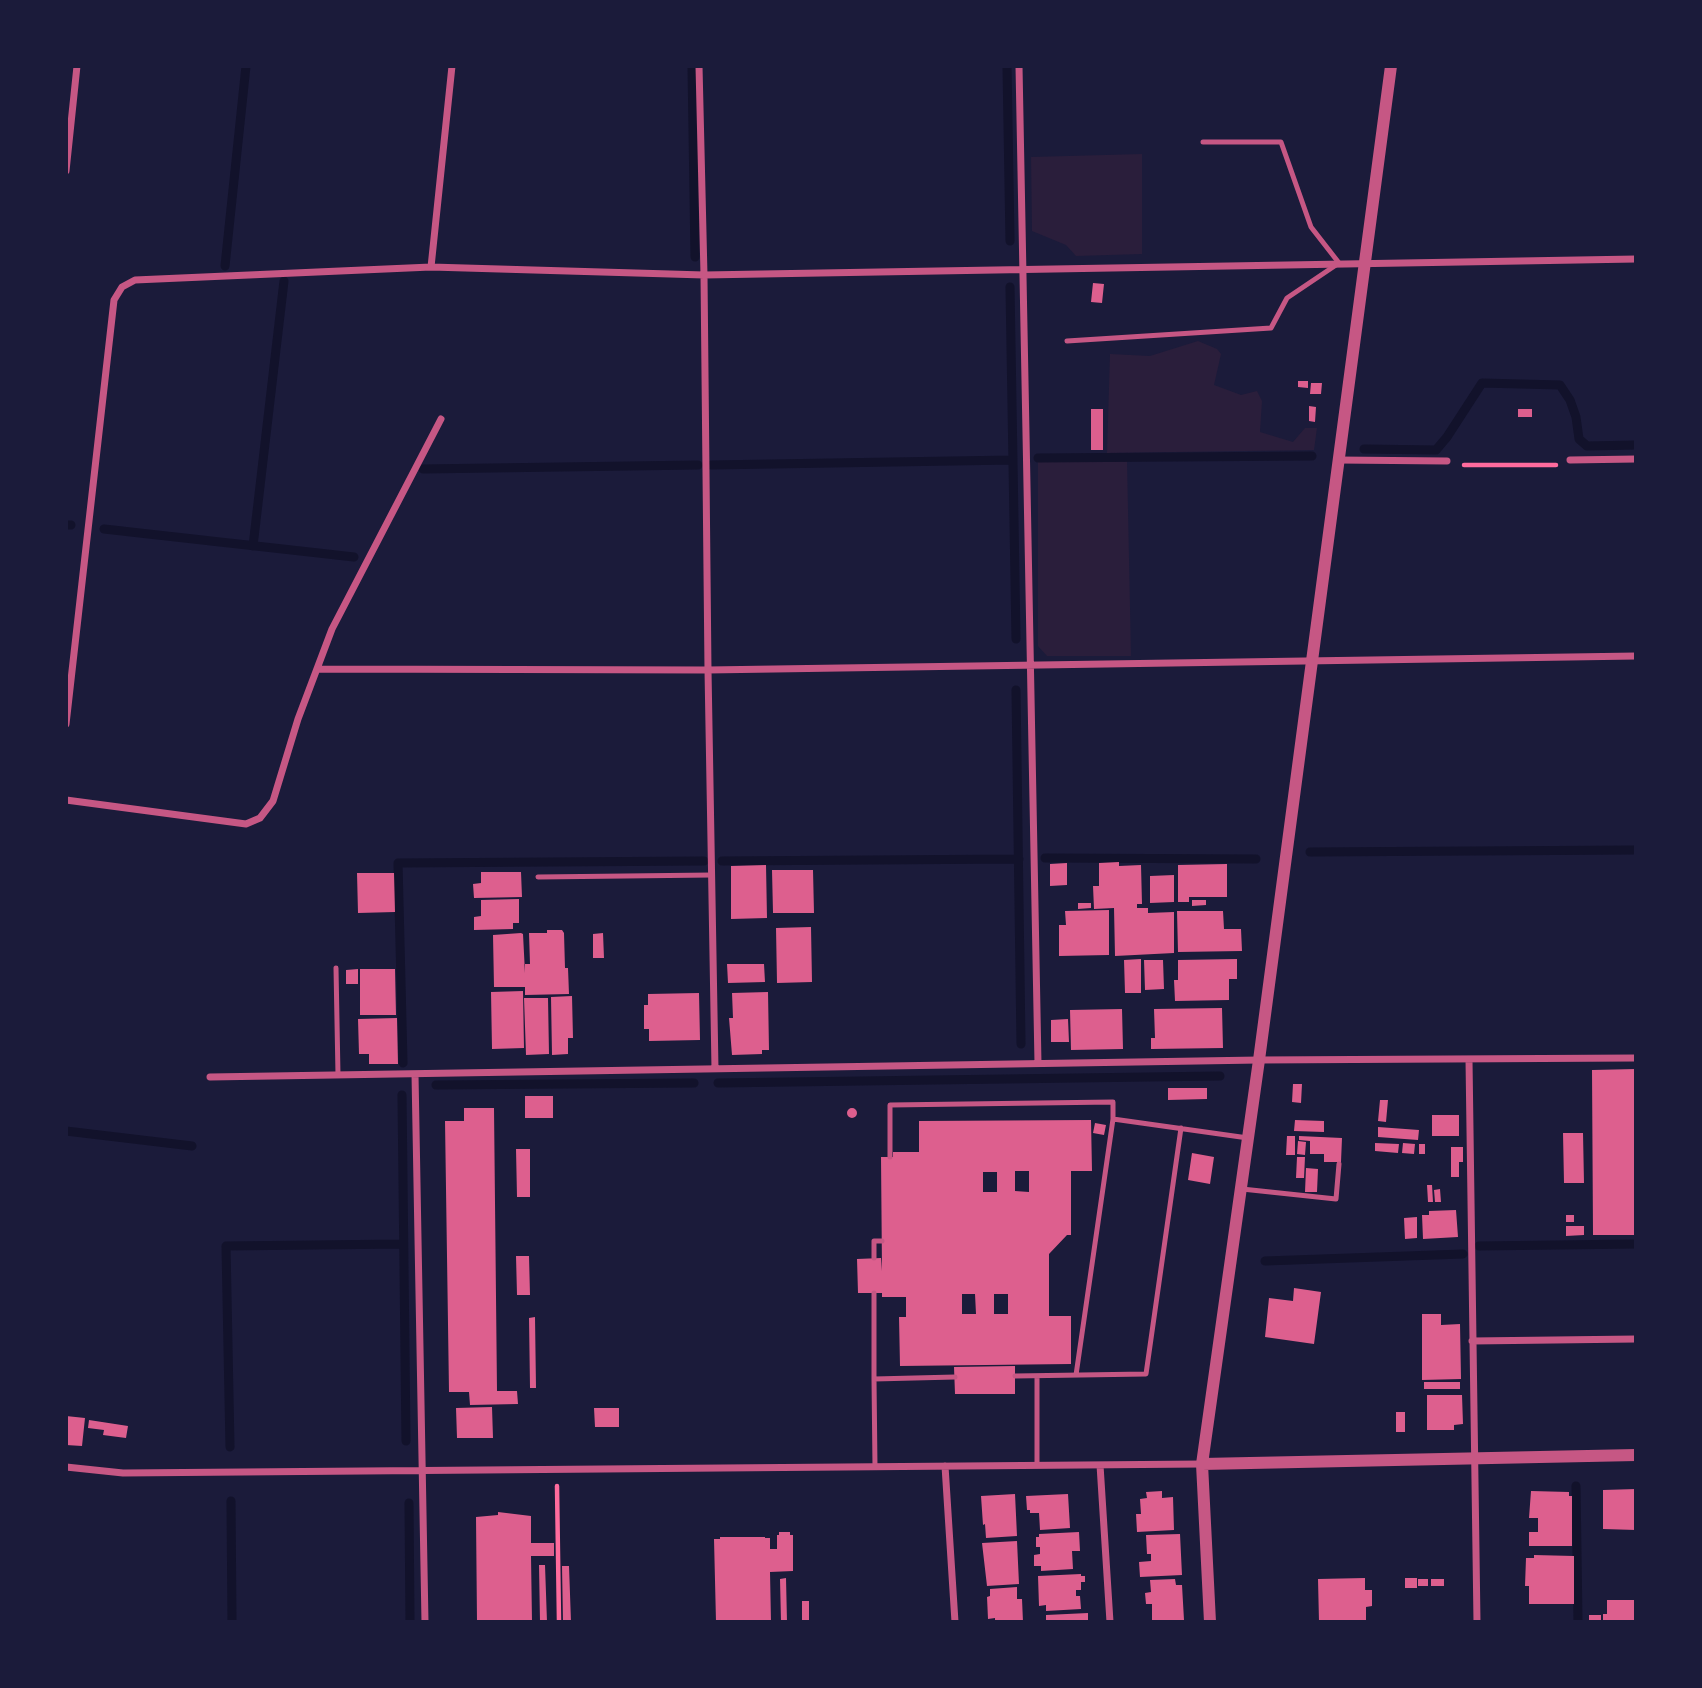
<!DOCTYPE html>
<html>
<head>
<meta charset="utf-8">
<style>
  body { margin:0 }
  #map { position:relative; width:1702px; height:1688px; overflow:hidden; background:#1b1b3a; font-family:"Space Grotesk",sans-serif }
  canvas { display:block }
  .frame { position:absolute; inset:0; border:68px solid #1b1b3a; pointer-events:none }
</style>
</head>
<body>
<div id="map">
<canvas width="1702" height="1688"></canvas>
<div class="frame"></div>
</div>
<script>
const g = document.querySelector('canvas').getContext('2d');
g.lineJoin = 'round';
function paint(path, color) {
  g.fillStyle = color;
  g.fill(path, 'evenodd');
}
function toPath(rows) {
  const path = new Path2D();
  for (const r of rows) {
    if (r.length === 3) {
      path.moveTo(r[0] + r[2], r[1]);
      path.arc(r[0], r[1], r[2], 0, 2 * Math.PI);
      continue;
    }
    path.moveTo(r[0], r[1]);
    for (let i = 2; i < r.length; i += 2) path.lineTo(r[i], r[i + 1]);
  }
  return path;
}
function stroke(path, color, width, dash) {
  g.strokeStyle = color;
  g.lineWidth = width;
  g.lineCap = dash ? 'butt' : 'round';
  g.setLineDash(dash || []);
  g.stroke(path);
}
paint(toPath([
  [1142,154,1142,254,1076,256,1066,245,1032,231,1031,157],
  [1198,341,1217,349,1221,354,1214,385,1241,395,1257,391,1262,401,1260,432,1293,442,1305,428,1317,428,1314,450,1107,453,1110,354,1150,356],
  [1127,460,1131,656,1047,656,1038,646,1038,461]
]), '#2a1e3b');
stroke(toPath([
  [692,66,695,257],
  [1007,66,1010,241],
  [225,266,246,66],
  [1010,287,1016,639],
  [1364,449,1436,450,1447,437,1482,383,1560,385,1570,400,1576,417,1579,439,1587,446,1636,445],
  [1038,458,1312,456],
  [711,465,1013,460],
  [423,469,698,465],
  [66,525,71,525],
  [104,529,354,557],
  [253,546,284,281],
  [1016,690,1021,1044],
  [1310,852,1636,850],
  [1045,858,1256,859],
  [722,861,1019,859],
  [403,1063,398,863,704,861],
  [718,1083,1220,1076],
  [436,1085,694,1083],
  [402,1095,406,1441],
  [66,1131,192,1146],
  [1479,1246,1636,1244],
  [1265,1261,1463,1254],
  [230,1447,226,1246,402,1244],
  [1576,1486,1578,1622],
  [231,1501,232,1622],
  [409,1503,410,1622]
]), '#12122b', 9);
paint(toPath([
  [1093,283,1104,284,1102,303,1091,302],
  [1298,381,1308,381,1308,388,1298,387],
  [1311,383,1322,383,1321,394,1310,394],
  [1309,406,1316,407,1315,422,1309,421],
  [1091,409,1103,409,1103,450,1091,450],
  [1518,409,1532,409,1532,417,1518,417],
  [1119,862,1119,866,1141,865,1142,904,1137,904,1137,908,1148,908,1148,913,1174,912,1174,953,1115,956,1114,908,1094,909,1093,886,1099,886,1099,863],
  [1067,863,1067,885,1050,886,1050,864],
  [1227,864,1227,897,1189,897,1189,902,1178,902,1178,865],
  [766,865,767,918,731,919,731,866],
  [772,870,813,870,814,913,773,913],
  [481,872,521,872,522,897,474,898,473,884,481,883],
  [357,873,394,873,395,912,358,913],
  [1174,875,1174,902,1150,903,1150,876],
  [519,899,519,923,513,923,513,929,474,930,474,917,481,916,481,900],
  [1192,900,1206,900,1206,905,1192,906],
  [1078,903,1091,903,1091,908,1078,909],
  [1109,910,1109,955,1059,956,1059,925,1066,925,1065,911],
  [1177,911,1223,911,1224,929,1241,929,1242,951,1178,952],
  [811,927,812,982,777,983,776,928],
  [547,930,562,930,564,933,565,968,568,968,569,994,525,995,525,987,494,987,493,935,521,933,523,934,525,973,524,964,530,964,529,933,547,933],
  [603,933,604,958,593,958,593,934],
  [1141,959,1141,993,1125,993,1124,960],
  [1237,959,1237,979,1229,979,1229,1000,1175,1001,1174,980,1178,980,1178,960],
  [1144,960,1163,960,1164,989,1145,990],
  [727,964,764,964,765,982,728,983],
  [358,969,358,984,346,984,346,970],
  [360,969,395,969,396,1015,360,1015],
  [523,991,524,1048,492,1049,491,992],
  [768,992,769,1050,762,1050,762,1054,732,1055,729,1018,733,1018,732,993],
  [699,993,700,1040,649,1041,649,1029,644,1029,644,1005,648,1005,648,994],
  [572,996,573,1038,568,1038,568,1054,552,1055,551,997],
  [524,998,548,998,549,1054,526,1055],
  [1222,1008,1223,1048,1151,1049,1151,1038,1155,1038,1154,1009],
  [1122,1009,1123,1049,1071,1050,1070,1010],
  [397,1018,398,1064,369,1064,369,1054,359,1054,358,1019],
  [1068,1019,1069,1042,1051,1042,1051,1020],
  [1636,1069,1636,1235,1593,1235,1592,1070],
  [1293,1084,1302,1084,1301,1103,1292,1102],
  [1168,1088,1207,1088,1207,1099,1168,1100],
  [525,1096,553,1096,553,1118,525,1118],
  [1380,1100,1388,1100,1386,1122,1378,1121],
  [852,1113,5],
  [464,1108,494,1108,497,1391,517,1391,518,1404,470,1405,469,1392,449,1392,445,1121,464,1121],
  [1432,1115,1459,1115,1459,1136,1432,1136],
  [1091,1120,1092,1171,1071,1171,1071,1235,1067,1235,1049,1254,1049,1316,1071,1316,1071,1364,900,1366,899,1317,906,1317,906,1297,882,1297,882,1293,858,1293,857,1259,881,1258,882,1271,881,1157,893,1157,893,1152,919,1152,919,1121],
  [1015,1171,1029,1171,1029,1192,1015,1191],
  [983,1172,997,1172,997,1192,983,1192],
  [962,1294,975,1294,976,1314,962,1314],
  [994,1294,1008,1294,1008,1314,994,1314],
  [1295,1120,1324,1121,1324,1132,1294,1131],
  [1095,1123,1106,1125,1104,1135,1093,1133],
  [1378,1127,1419,1130,1418,1140,1378,1137],
  [1563,1133,1583,1133,1584,1183,1564,1183],
  [1287,1136,1295,1136,1295,1155,1286,1155],
  [1299,1136,1342,1138,1341,1162,1324,1162,1324,1154,1310,1154,1310,1141,1299,1140],
  [1298,1141,1306,1142,1305,1155,1297,1154],
  [1375,1143,1399,1144,1398,1153,1375,1151],
  [1403,1143,1415,1144,1414,1154,1402,1153],
  [1419,1144,1425,1144,1425,1154,1419,1154],
  [1451,1147,1463,1147,1463,1162,1459,1162,1459,1177,1451,1177],
  [516,1149,530,1149,530,1197,517,1197],
  [1192,1153,1214,1157,1210,1184,1188,1180],
  [1297,1157,1305,1157,1304,1178,1296,1178],
  [1306,1168,1318,1169,1317,1192,1305,1192],
  [1427,1185,1432,1185,1433,1202,1428,1202],
  [1440,1189,1441,1202,1435,1202,1434,1190],
  [1456,1210,1458,1237,1423,1239,1422,1215,1429,1215,1429,1211],
  [1566,1215,1574,1215,1574,1222,1566,1222],
  [1417,1217,1417,1238,1405,1239,1404,1218],
  [1566,1226,1584,1226,1584,1235,1566,1236],
  [516,1256,529,1256,530,1295,517,1295],
  [1294,1288,1321,1292,1314,1344,1265,1337,1269,1298,1293,1301],
  [1422,1314,1441,1314,1441,1325,1460,1324,1461,1379,1422,1380],
  [535,1317,536,1388,530,1388,529,1318],
  [1015,1366,1015,1394,955,1394,954,1367],
  [1424,1382,1460,1382,1460,1389,1424,1389],
  [1427,1395,1462,1395,1463,1424,1454,1425,1454,1430,1427,1430],
  [492,1407,493,1438,457,1438,456,1408],
  [594,1408,619,1408,619,1427,595,1427],
  [1396,1412,1405,1412,1405,1432,1396,1432],
  [66,1416,85,1418,82,1446,66,1445],
  [89,1420,128,1426,126,1438,103,1435,104,1430,88,1428],
  [1636,1489,1636,1530,1603,1529,1603,1490],
  [1162,1491,1162,1498,1173,1497,1174,1530,1137,1532,1136,1514,1141,1514,1140,1499,1147,1498,1146,1492],
  [1531,1491,1569,1492,1569,1496,1572,1496,1572,1546,1529,1546,1529,1532,1538,1532,1538,1518,1529,1518],
  [1015,1494,1017,1536,986,1538,985,1524,983,1525,981,1496],
  [1068,1494,1070,1528,1040,1530,1039,1513,1030,1513,1030,1510,1027,1510,1026,1496],
  [498,1512,531,1516,531,1543,554,1543,554,1556,531,1556,532,1622,477,1622,476,1517,498,1515],
  [779,1532,790,1532,790,1535,793,1535,793,1571,770,1572,771,1622,716,1622,714,1539,720,1539,720,1537,765,1537,765,1538,770,1538,770,1549,777,1549,777,1535,779,1535],
  [1079,1532,1080,1551,1072,1551,1073,1569,1041,1571,1041,1566,1034,1566,1034,1555,1040,1554,1040,1547,1036,1547,1036,1537,1039,1537,1039,1534],
  [1180,1534,1182,1575,1140,1577,1139,1562,1151,1561,1151,1554,1147,1554,1146,1535],
  [1017,1541,1019,1584,987,1586,982,1543],
  [1534,1555,1574,1556,1574,1604,1529,1604,1529,1586,1525,1586,1526,1558,1534,1558],
  [539,1565,545,1565,547,1622,540,1622],
  [562,1566,569,1566,571,1622,563,1622],
  [1081,1574,1081,1576,1085,1576,1085,1582,1081,1582,1081,1590,1076,1590,1076,1596,1080,1596,1081,1609,1046,1611,1046,1605,1039,1606,1038,1576],
  [786,1578,787,1622,781,1622,780,1579],
  [1365,1578,1365,1590,1372,1590,1372,1606,1366,1607,1366,1622,1319,1622,1318,1579],
  [1405,1578,1417,1578,1417,1588,1405,1588],
  [1175,1579,1176,1585,1182,1585,1184,1620,1152,1622,1152,1604,1146,1604,1145,1593,1151,1592,1150,1580],
  [1418,1579,1428,1579,1428,1586,1418,1586],
  [1431,1579,1444,1579,1444,1586,1431,1586],
  [1017,1587,1017,1599,1022,1599,1023,1622,995,1622,995,1618,988,1619,987,1597,990,1596,990,1589],
  [1607,1600,1636,1600,1636,1622,1603,1622,1603,1614,1607,1614],
  [802,1601,809,1601,809,1622,802,1622],
  [1088,1613,1088,1622,1046,1622,1046,1615],
  [1589,1615,1601,1615,1601,1622,1589,1622]
]), '#dd5f8e');
stroke(toPath([
  [1464,465,1556,465],
  [557,1486,559,1622]
]), '#ff6b9d', 4.5);
stroke(toPath([
  [1067,341,1271,328,1287,298,1339,263,1311,227,1281,142,1203,142],
  [538,877,712,875],
  [336,968,338,1075],
  [890,1157,890,1105,1113,1102,1113,1119,1248,1138],
  [1242,1189,1336,1199,1339,1164],
  [874,1258,874,1241,882,1241],
  [874,1293,874,1379,955,1377],
  [1076,1375,1113,1119],
  [1015,1376,1146,1374,1181,1128],
  [874,1379,875,1467],
  [1037,1465,1037,1376]
]), '#c65784', 5);
stroke(toPath([
  [699,66,704,275,708,670,715,1069],
  [1019,66,1038,1063],
  [66,171,77,66],
  [431,267,452,66],
  [1338,460,1447,461],
  [1570,460,1636,459],
  [318,669,708,670,1636,656],
  [66,724,114,300,122,287,135,280,431,267,704,275,1636,259],
  [66,800,246,824,260,818,273,801,298,719,332,629,441,419],
  [1469,1060,1477,1622],
  [415,1074,425,1622],
  [210,1077,1259,1060,1636,1058],
  [1472,1341,1636,1339],
  [1100,1465,1110,1622],
  [945,1466,955,1622],
  [66,1467,123,1473,1202,1464]
]), '#c65784', 7);
stroke(toPath([
  [1202,1464,1636,1455],
  [1210,1622,1202,1464,1259,1060,1391,66]
]), '#c65784', 12);
</script>
</body>
</html>
